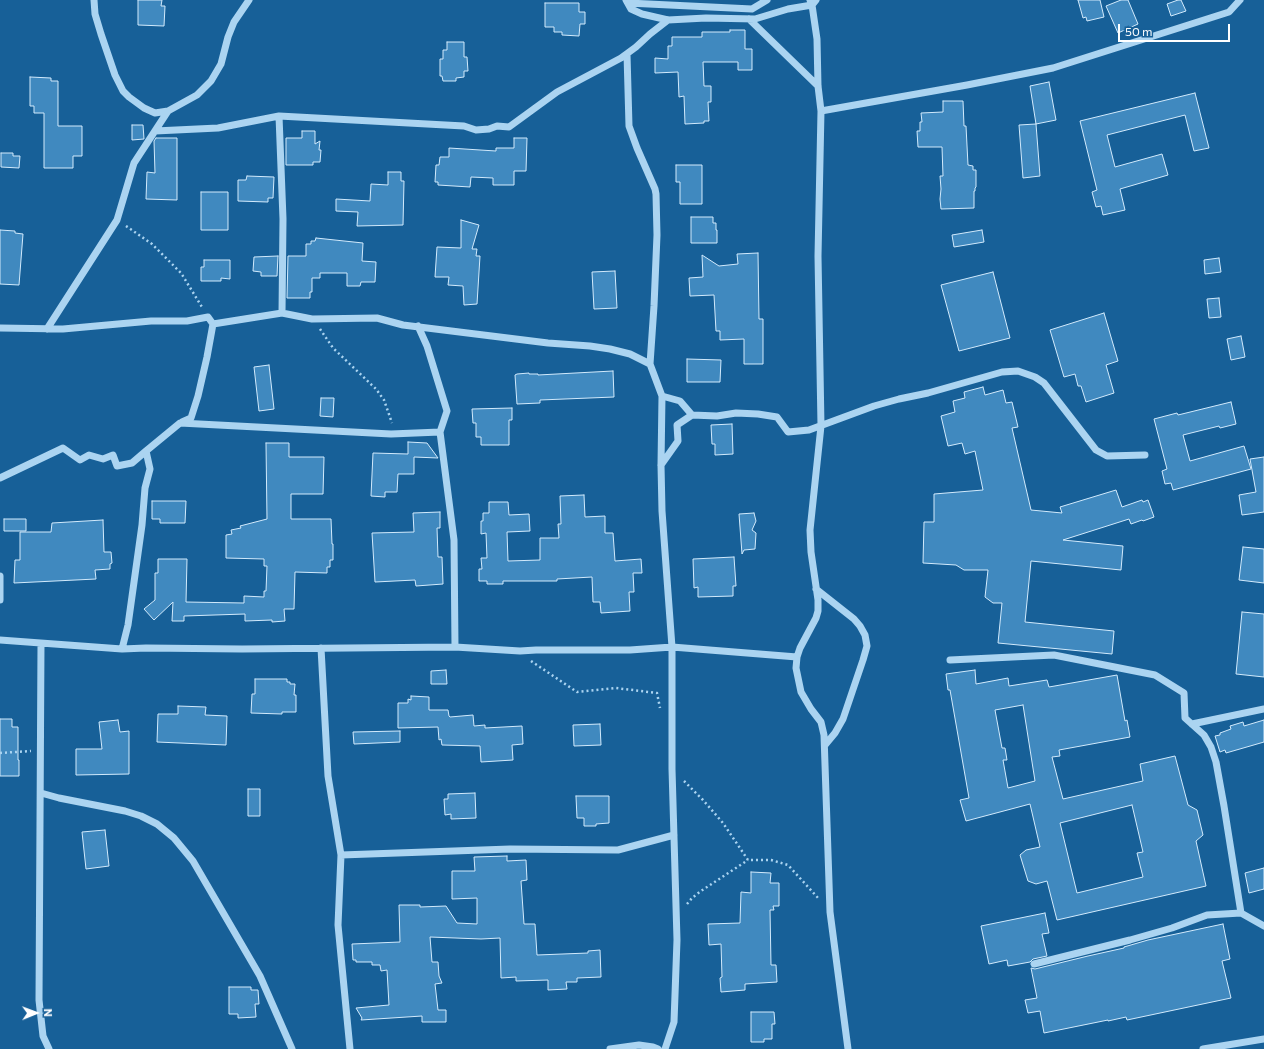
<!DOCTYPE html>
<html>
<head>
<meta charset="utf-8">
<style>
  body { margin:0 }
  #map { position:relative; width:1264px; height:1049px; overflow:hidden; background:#176098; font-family:Commissioner,sans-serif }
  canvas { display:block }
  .north { position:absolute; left:16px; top:993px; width:40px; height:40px; -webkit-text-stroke:3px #176098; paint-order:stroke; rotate:89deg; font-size:11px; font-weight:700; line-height:16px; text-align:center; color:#fff }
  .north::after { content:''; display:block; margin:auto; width:14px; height:18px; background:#fff; clip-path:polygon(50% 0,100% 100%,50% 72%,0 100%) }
  .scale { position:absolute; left:1118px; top:24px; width:112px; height:18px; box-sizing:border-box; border:2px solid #fff; border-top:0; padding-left:5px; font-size:12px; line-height:14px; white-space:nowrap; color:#fff; -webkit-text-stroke:3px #176098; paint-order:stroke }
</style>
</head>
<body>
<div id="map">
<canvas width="1264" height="1049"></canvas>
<div class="north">N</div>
<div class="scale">50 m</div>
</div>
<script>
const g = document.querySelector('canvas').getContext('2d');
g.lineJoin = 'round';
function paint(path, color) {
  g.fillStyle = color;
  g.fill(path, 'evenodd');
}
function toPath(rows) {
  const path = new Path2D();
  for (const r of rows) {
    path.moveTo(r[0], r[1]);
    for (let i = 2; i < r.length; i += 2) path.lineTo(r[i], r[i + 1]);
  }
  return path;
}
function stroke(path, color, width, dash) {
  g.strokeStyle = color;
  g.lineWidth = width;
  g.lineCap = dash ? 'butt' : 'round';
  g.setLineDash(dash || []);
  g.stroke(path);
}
const building = toPath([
  [138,0,162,0,161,6,165,6,164,26,138,25,138,0],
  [1078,0,1100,0,1104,17,1087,21,1086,17,1083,18,1078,0],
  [1121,0,1128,0,1138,24,1118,33,1106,6,1121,0],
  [1178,0,1181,0,1186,11,1171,16,1167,4,1178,0],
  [545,3,579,3,579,12,585,12,585,24,580,24,579,36,562,35,562,32,554,32,554,27,545,27,545,3],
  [730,30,745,30,745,49,752,49,752,70,738,70,738,62,703,62,704,86,711,86,711,102,708,102,709,121,704,121,704,123,685,124,684,96,679,97,678,72,655,73,655,58,668,59,668,46,672,46,672,37,702,37,702,32,730,32,730,30],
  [447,42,464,42,464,57,467,57,468,71,464,71,464,77,456,78,456,81,443,81,442,76,440,76,440,59,443,59,443,50,447,50,447,42],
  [30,77,51,78,51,81,58,81,58,126,82,126,82,156,73,156,73,168,44,168,44,113,34,113,34,106,30,106,30,77],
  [1049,82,1056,120,1036,124,1030,86,1049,82],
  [1195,93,1209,148,1194,151,1185,115,1107,135,1115,167,1162,154,1168,175,1120,189,1125,210,1103,215,1101,206,1096,207,1092,192,1097,190,1080,121,1195,93],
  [943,101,963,101,964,126,966,126,968,165,973,166,973,170,976,170,976,187,975,188,975,191,974,191,974,208,941,209,940,199,941,189,940,176,943,176,942,147,918,147,917,131,920,131,920,122,922,122,921,113,943,112,943,101],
  [1036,124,1040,176,1023,178,1019,125,1036,124],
  [132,125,143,125,144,139,132,140,132,125],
  [302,131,315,131,315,144,320,141,319,150,321,150,320,162,313,162,313,165,286,165,286,138,302,138,302,131],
  [156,138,177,138,177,200,146,199,147,172,155,173,154,141,156,138],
  [514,138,527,138,526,171,514,171,514,185,493,185,493,178,471,177,470,187,438,185,438,182,435,182,436,165,439,165,440,157,449,157,449,148,496,151,496,148,514,148,514,138],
  [1,153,13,153,13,156,20,156,19,168,1,167,1,153],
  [676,165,702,165,702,204,680,204,680,182,676,182,676,165],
  [388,172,401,172,401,181,404,181,403,225,357,226,358,212,336,211,336,199,370,201,371,184,388,185,388,172],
  [247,176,274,177,273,198,268,198,268,202,238,201,238,180,246,180,247,176],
  [201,192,228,192,228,230,201,230,201,192],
  [691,217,713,217,713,223,716,223,716,230,717,230,717,243,691,243,691,217],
  [461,220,479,225,472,249,477,249,476,256,480,256,477,304,464,305,463,286,448,285,449,277,435,277,437,247,461,248,461,220],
  [0,230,15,231,15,233,23,234,19,285,0,284,0,230],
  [982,230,984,242,954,247,952,235,982,230],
  [316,238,363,243,362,261,376,262,375,282,361,282,360,286,347,286,347,273,320,273,320,278,312,278,312,292,310,292,310,298,287,298,288,256,306,256,306,244,311,244,311,241,315,241,316,238],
  [758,253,759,319,763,319,763,364,744,364,744,339,720,340,720,331,716,331,714,295,690,296,689,278,703,277,702,255,719,266,738,264,737,254,758,253],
  [278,256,277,276,261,276,261,272,253,271,254,257,278,256],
  [1219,258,1221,272,1205,274,1204,260,1219,258],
  [204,260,230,260,230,279,221,278,221,281,201,281,201,267,204,267,204,260],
  [615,271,617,308,594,309,592,272,615,271],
  [993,272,1010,338,959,351,941,285,993,272],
  [1219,298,1221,317,1209,318,1207,299,1219,298],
  [1104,313,1118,361,1106,365,1114,393,1086,402,1081,386,1078,386,1075,374,1064,377,1050,330,1104,313],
  [1241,336,1245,357,1231,360,1227,339,1241,336],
  [687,359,721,360,720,382,687,382,687,359],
  [269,365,274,409,259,411,254,367,269,365],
  [613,371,614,397,540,400,540,403,517,404,515,375,517,374,529,373,529,374,538,374,538,375,613,371],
  [983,387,985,395,1003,390,1006,403,1012,402,1018,427,1012,428,1031,510,1062,513,1060,507,1116,490,1122,507,1142,500,1143,502,1148,500,1154,517,1143,521,1142,520,1131,524,1129,519,1063,540,1123,546,1121,570,1031,561,1025,622,1114,631,1112,654,998,643,1002,603,993,603,985,597,988,570,964,570,956,565,923,563,924,522,934,522,934,494,983,490,975,451,965,454,962,443,948,446,941,416,955,412,953,401,965,398,964,392,983,387],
  [321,398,334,398,333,417,320,416,321,398],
  [1231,402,1236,424,1220,428,1219,426,1183,435,1190,461,1244,446,1251,469,1173,490,1171,483,1165,484,1162,471,1167,469,1154,419,1177,413,1178,415,1231,402],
  [512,408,512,420,509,420,509,445,481,445,481,437,476,437,476,423,473,423,472,409,512,408],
  [732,424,733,454,715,455,715,444,712,444,711,425,732,424],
  [408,442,427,443,438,458,414,457,414,474,398,474,397,492,385,492,385,497,371,496,373,453,408,454,408,442],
  [266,443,289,443,289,457,324,457,323,494,291,494,291,519,331,519,332,544,333,544,333,560,330,560,330,567,327,567,327,573,295,572,294,609,284,609,285,621,272,622,272,620,245,621,245,614,184,616,184,621,172,621,173,602,154,620,144,609,155,600,155,573,158,573,158,559,187,559,186,602,244,603,244,596,264,597,264,591,266,591,267,566,264,566,264,559,226,558,226,535,232,534,231,530,241,528,240,526,267,519,266,443],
  [1264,457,1264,512,1242,515,1239,495,1256,492,1250,459,1264,457],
  [584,495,585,517,605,516,605,533,613,533,615,561,641,559,642,573,633,573,634,592,629,592,630,611,601,613,600,602,593,602,592,577,557,579,557,581,503,581,503,584,487,584,487,581,479,581,479,569,482,569,481,558,487,558,486,533,481,534,481,521,483,521,483,513,489,513,489,502,508,502,509,515,529,514,530,531,507,532,508,561,540,560,540,538,559,538,558,524,561,524,560,496,584,495],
  [152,501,186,501,185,523,160,523,160,519,152,519,152,501],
  [440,512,440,528,437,528,438,557,442,557,443,584,416,586,415,580,375,582,372,533,414,532,413,513,440,512],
  [754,513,756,521,752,530,756,533,755,549,744,550,742,554,739,514,754,513],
  [4,519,26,519,26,531,4,531,4,519],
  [103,520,104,552,111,552,112,563,110,564,110,569,95,570,96,579,14,583,15,560,20,560,20,532,51,532,52,523,103,520],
  [1243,547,1264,549,1264,583,1239,580,1243,547],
  [734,557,736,586,733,586,733,596,698,597,698,587,694,588,693,559,734,557],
  [1242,612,1264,614,1264,677,1236,674,1242,612],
  [446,670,447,684,431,684,431,671,446,670],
  [975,670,976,684,1008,678,1009,686,1047,680,1049,687,1117,675,1125,721,1127,720,1130,737,1059,750,1060,756,1052,757,1063,799,1143,781,1140,764,1175,756,1188,805,1197,810,1203,835,1196,841,1206,886,1057,920,1047,881,1036,884,1028,881,1020,855,1026,850,1040,847,1030,804,966,821,960,800,969,798,950,690,948,690,946,674,975,670],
  [1023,705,1035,781,1008,788,1003,760,1007,760,1005,748,1002,748,995,710,1023,705],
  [1132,805,1143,852,1137,853,1143,877,1077,893,1060,823,1132,805],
  [255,679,287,679,287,682,290,682,290,684,295,684,294,695,296,695,296,712,282,712,282,714,251,713,252,694,255,694,255,679],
  [411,696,429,697,429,710,448,710,449,716,450,717,473,715,474,726,485,725,485,728,522,726,523,744,512,745,513,760,481,762,480,746,442,745,441,739,439,740,438,727,398,728,398,703,408,703,408,699,411,700,411,696],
  [178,706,206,707,205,715,227,716,226,745,157,742,158,714,178,714,178,706],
  [0,719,12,719,12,727,18,727,18,760,19,760,19,776,0,776,0,719],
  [118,720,120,732,129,731,129,774,76,775,76,749,102,749,99,722,118,720],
  [1264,720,1264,742,1226,753,1225,750,1220,752,1215,736,1220,735,1220,733,1231,729,1230,726,1243,722,1244,726,1264,720],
  [600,724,601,745,574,746,573,725,600,724],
  [400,731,400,742,354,744,353,732,400,731],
  [248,789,260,789,260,816,248,816,248,789],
  [475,793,476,818,451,819,451,814,445,815,444,799,448,799,448,794,475,793],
  [576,796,609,796,609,823,596,824,596,826,584,826,584,818,577,818,576,796],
  [105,830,109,866,86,869,82,832,105,830],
  [507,856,507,861,526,860,527,880,521,881,524,924,535,924,537,955,588,953,588,951,600,950,601,977,577,978,577,982,566,982,567,989,548,990,548,980,516,981,516,977,501,978,500,938,481,939,430,937,432,962,438,962,439,976,442,983,435,984,438,1010,446,1010,446,1022,422,1022,422,1016,361,1020,362,1018,356,1008,389,1005,387,970,381,971,380,965,372,965,372,962,356,962,356,960,353,960,352,944,400,942,399,905,420,905,420,907,446,906,457,923,477,924,477,898,452,899,452,871,475,871,474,857,507,856],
  [1264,868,1264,889,1249,893,1245,873,1264,868],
  [751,872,771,873,770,883,779,883,779,906,773,906,774,910,770,910,771,965,776,965,777,982,745,984,745,990,721,992,720,978,722,977,721,944,709,945,708,924,740,923,741,892,751,893,751,872],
  [1045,913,1049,933,1042,934,1047,956,1033,959,1030,962,1008,966,1007,960,989,964,981,926,1045,913],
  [1223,924,1230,959,1222,961,1231,998,1127,1020,1126,1017,1108,1021,1108,1020,1044,1033,1040,1011,1028,1013,1025,1000,1037,998,1031,968,1035,969,1088,956,1124,948,1124,947,1148,940,1223,924],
  [229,987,251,987,251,990,258,990,259,1004,255,1004,256,1017,238,1018,238,1014,229,1014,229,987],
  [751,1012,774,1012,775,1024,772,1024,772,1039,764,1039,764,1042,751,1042,751,1012]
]);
paint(building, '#4089bf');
stroke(building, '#d2eafc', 1);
stroke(toPath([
  [126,226,152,244,181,273,202,307],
  [320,329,333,348,376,389,384,400,392,423],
  [531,661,577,692,616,688,657,693,660,708],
  [0,753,31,751],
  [684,781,703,800,723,823,748,860,771,860,788,865,819,899],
  [687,904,692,898,701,891,748,860]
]), '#abd4f1', 2.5, [2, 3]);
stroke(toPath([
  [94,0,95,14,101,34,115,75,123,91,129,97,144,108,155,113,168,111],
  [626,0,631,9,642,14,668,20,706,18,755,19,788,9,812,5,816,0],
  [810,0,812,5,817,39,818,86,821,111,818,256,821,426,810,530,811,552,818,600,818,611,816,618,800,648,797,657,796,668,801,692,811,709,821,722,824,735,830,912,848,1049],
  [628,3,752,9,767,0],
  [749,19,818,86],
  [627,54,629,126,637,148,655,189,656,194,657,235,654,306,650,364],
  [821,111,967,85,1053,68,1229,12,1240,0],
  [279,116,283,219,282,313],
  [155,131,218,128,279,116,464,126,476,130,489,129,497,126,509,127,557,92,621,58,636,47,650,34,668,20],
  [418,326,427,346,447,411,440,432,454,540,455,647],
  [0,328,63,329,151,321,187,321,208,317,213,324,282,313,312,319,377,318,403,325,548,343,590,346,610,349,630,354,650,364,662,396,680,401,692,415,717,416,736,413,758,414,777,417,788,432,809,430,874,406,899,399,928,393,1002,372,1018,371,1035,377,1044,383,1096,450,1107,456,1145,455],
  [47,329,117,220,134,163,168,111,197,95,211,81,221,64,228,37,234,22,249,0],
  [662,396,661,465,662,511,672,647,672,769,677,940,674,1022,665,1049],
  [182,422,191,418,198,396,207,357,213,324],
  [661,465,678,441,677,425,692,415],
  [0,478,63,448,80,460,89,455,103,459,113,455,117,466,132,463,146,451],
  [0,576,0,600],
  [816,589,854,619,860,626,865,635,867,646,863,660,843,719,835,733,825,745],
  [0,640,122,649,146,648,242,649,455,647,520,651,536,650,630,650,672,647,797,657],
  [41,644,39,1000,43,1036,49,1049],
  [321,648,328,776,341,855,338,925,350,1049],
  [122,649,128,625,142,525,145,488,150,469,146,451,180,423,391,434,440,432],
  [950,660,1054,655,1155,675,1184,693,1185,718,1204,735,1211,747,1216,762,1224,806,1241,913],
  [1192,724,1264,709],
  [41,793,59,798,125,811,141,816,157,824,174,838,193,861,260,976,292,1049],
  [341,855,510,849,618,850,674,835],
  [1034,964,1130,940,1172,928,1207,915,1241,913,1264,926],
  [610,1049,639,1045,653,1047,658,1049],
  [1203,1049,1264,1039]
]), '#abd4f1', 7);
</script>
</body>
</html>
